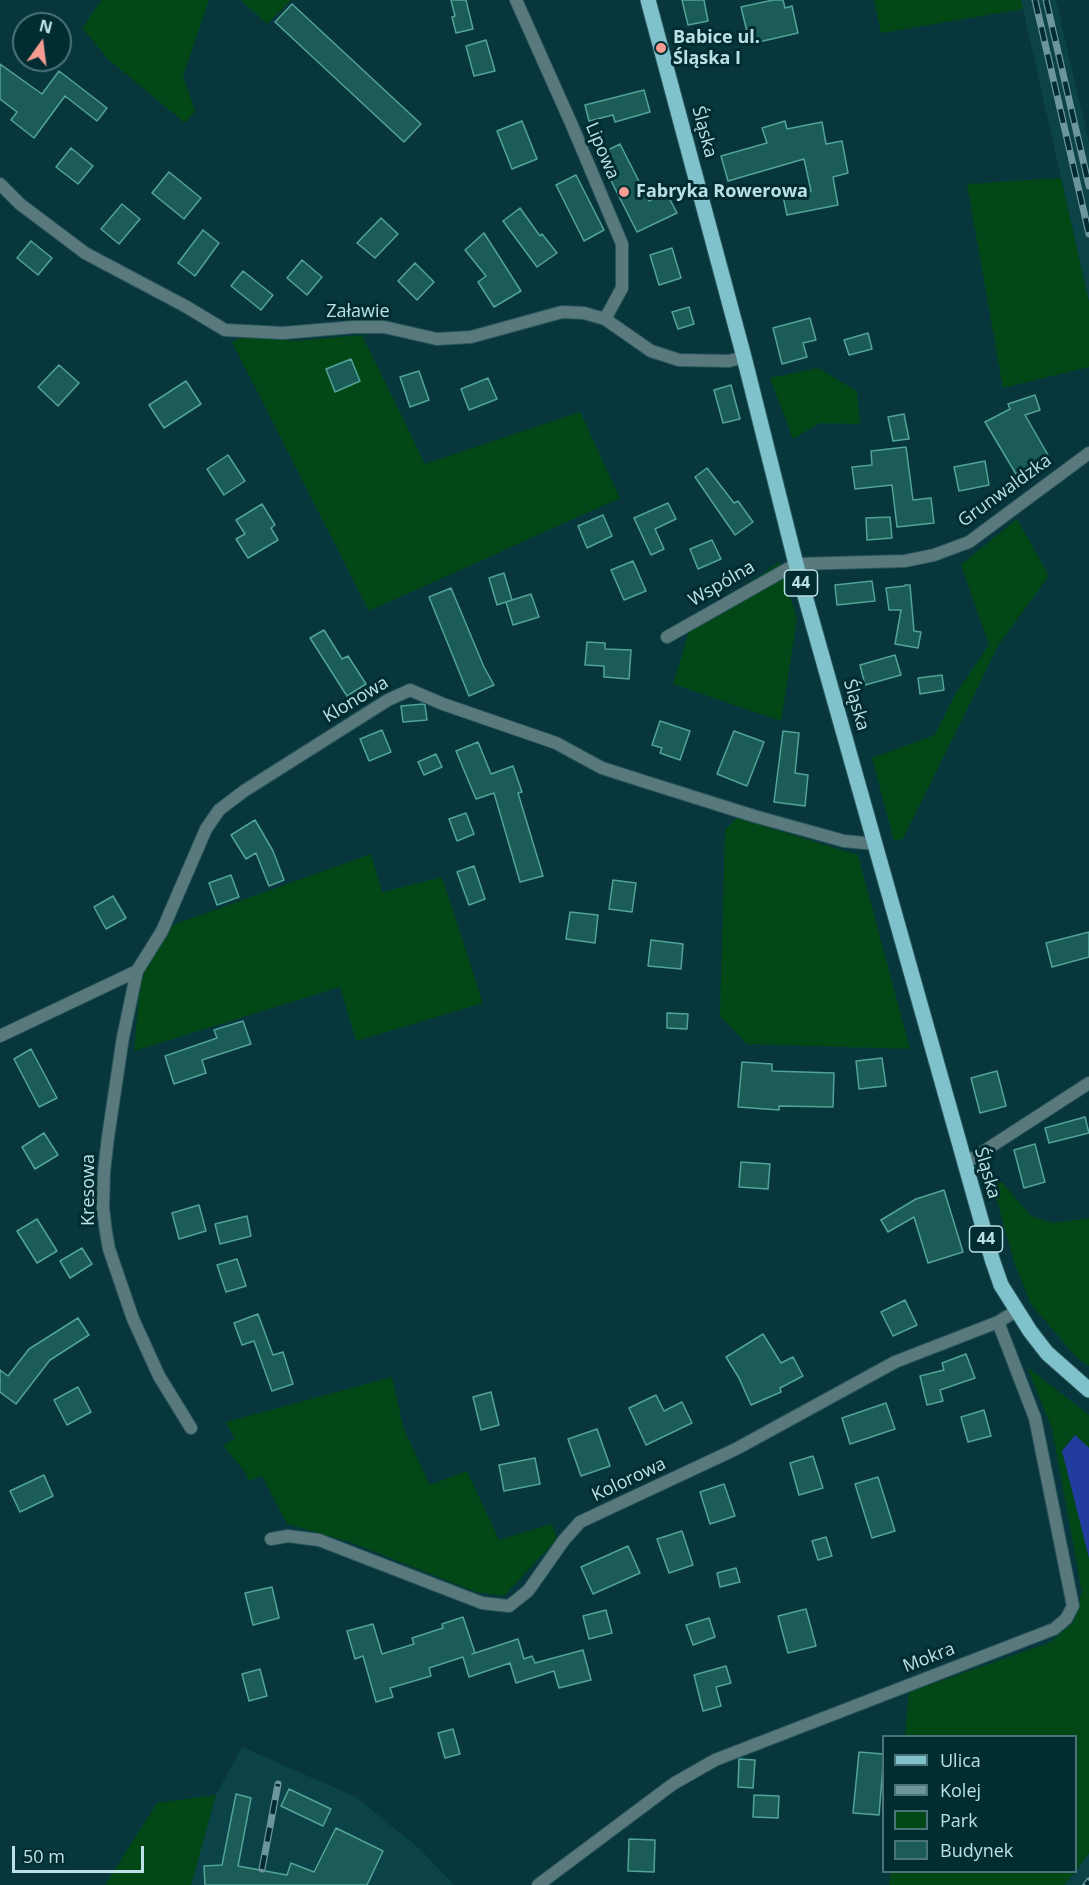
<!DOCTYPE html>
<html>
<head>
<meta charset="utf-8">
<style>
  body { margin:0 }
  #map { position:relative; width:1089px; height:1885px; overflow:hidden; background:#07363c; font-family:"Open Sans",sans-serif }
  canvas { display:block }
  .legend { position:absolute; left:882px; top:1735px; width:195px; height:138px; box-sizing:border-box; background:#002c32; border:2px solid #4b747a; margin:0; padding:8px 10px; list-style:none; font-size:18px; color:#bbe1e6 }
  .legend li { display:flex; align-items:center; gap:12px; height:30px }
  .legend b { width:30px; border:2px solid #4b747a }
  .north { position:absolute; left:12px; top:12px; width:60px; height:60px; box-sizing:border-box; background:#002c32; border:2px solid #4b747a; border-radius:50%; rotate:14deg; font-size:16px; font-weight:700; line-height:24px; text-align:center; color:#bbe1e6 }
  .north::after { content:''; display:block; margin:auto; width:21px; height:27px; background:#f59c92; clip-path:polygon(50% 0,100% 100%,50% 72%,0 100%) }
  .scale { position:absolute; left:12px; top:1846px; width:132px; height:27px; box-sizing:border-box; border:3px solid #bbe1e6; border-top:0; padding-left:8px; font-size:18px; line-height:21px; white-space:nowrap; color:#bbe1e6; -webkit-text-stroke:4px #002c32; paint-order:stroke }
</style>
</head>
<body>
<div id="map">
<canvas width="1089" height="1885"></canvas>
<ul class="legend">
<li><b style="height:8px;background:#80c2cb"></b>Ulica</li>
<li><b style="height:8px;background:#6c969c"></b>Kolej</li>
<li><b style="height:16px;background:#024816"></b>Park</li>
<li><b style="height:16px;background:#1c5c56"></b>Budynek</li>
</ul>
<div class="north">N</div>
<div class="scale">50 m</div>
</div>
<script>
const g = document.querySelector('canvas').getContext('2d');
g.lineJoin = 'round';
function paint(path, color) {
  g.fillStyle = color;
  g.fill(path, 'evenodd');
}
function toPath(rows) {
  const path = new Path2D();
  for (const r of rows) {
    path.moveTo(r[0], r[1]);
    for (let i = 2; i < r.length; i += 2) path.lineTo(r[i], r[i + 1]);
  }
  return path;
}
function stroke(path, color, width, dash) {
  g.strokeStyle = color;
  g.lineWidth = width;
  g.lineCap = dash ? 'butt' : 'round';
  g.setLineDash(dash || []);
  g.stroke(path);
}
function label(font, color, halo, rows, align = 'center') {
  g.font = font + ' "Open Sans",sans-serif';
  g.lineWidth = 6;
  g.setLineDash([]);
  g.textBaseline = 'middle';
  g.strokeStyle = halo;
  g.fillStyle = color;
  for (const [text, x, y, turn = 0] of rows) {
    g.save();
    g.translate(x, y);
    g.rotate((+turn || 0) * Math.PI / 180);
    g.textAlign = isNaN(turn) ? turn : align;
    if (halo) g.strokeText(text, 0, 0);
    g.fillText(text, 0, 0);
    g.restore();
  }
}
paint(toPath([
  [1021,0,1056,0,1089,143,1089,302],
  [242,1747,356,1797,420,1849,454,1885,191,1885,216,1795],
  [1089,1853,1089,1885,1064,1885,1076,1872]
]), '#0c4349');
paint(toPath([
  [102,0,209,0,183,76,195,111,185,123,109,60,82,28],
  [241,0,291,0,267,24],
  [874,0,1021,0,1023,9,881,33],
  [1061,178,1089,302,1089,367,1003,388,967,184],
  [362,335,425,464,580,412,620,498,369,611,232,342,243,337,295,341],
  [818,368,857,391,860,424,820,423,793,439,770,378],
  [1017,519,1049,576,999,644,903,839,894,841,872,758,935,735,956,693,989,645,961,565],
  [779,562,797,619,781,721,673,684,694,615,761,575],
  [737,818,858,855,910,1049,747,1044,720,1016,725,830],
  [371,854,382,892,442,877,483,1003,356,1041,340,987,134,1051,141,977,170,926],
  [987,1165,1031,1216,1053,1223,1089,1218,1089,1366,1076,1357,1031,1304,1015,1265],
  [1027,1367,1089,1415,1089,1853,1076,1871,1076,1736,905,1736,909,1692,1049,1643,1073,1623,1082,1592,1052,1428],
  [392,1377,404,1430,430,1485,467,1471,499,1540,552,1524,557,1539,504,1596,476,1592,350,1542,287,1524,262,1476,249,1481,244,1471,223,1445,235,1439,226,1422],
  [216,1795,191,1885,105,1885,157,1803],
  [891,1872,1075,1872,1064,1885,889,1885]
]), '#024816');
paint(toPath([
  [1075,1435,1089,1448,1089,1558,1062,1451]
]), '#213c9d');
const building = toPath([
  [451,0,466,0,473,29,456,33,452,17,455,16,451,0],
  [682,0,704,0,708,21,688,25,682,0],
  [773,0,783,0,785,8,792,6,798,33,750,44,741,7,773,0],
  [292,4,421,124,404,142,275,22,292,4],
  [486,40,495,71,474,76,466,46,486,40],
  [0,64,42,94,59,71,107,108,97,121,65,96,34,138,11,120,17,112,0,99,0,64],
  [644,90,650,112,615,122,613,115,589,121,585,105,644,90],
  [522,121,537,159,512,169,497,131,522,121],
  [785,121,787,129,822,122,826,144,842,141,848,173,833,177,838,205,787,215,783,196,811,191,804,159,728,181,721,156,767,143,762,128,785,121],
  [620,144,649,201,666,192,677,213,637,232,598,155,620,144],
  [71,148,93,166,78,184,56,167,71,148],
  [169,172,201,198,184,219,152,193,169,172],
  [576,175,604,230,584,241,556,185,576,175],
  [122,204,140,219,119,244,101,229,122,204],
  [520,208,540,236,542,234,557,253,537,267,503,221,520,208],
  [381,218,398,234,375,258,357,243,381,218],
  [203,230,219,243,195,276,178,263,203,230],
  [484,233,521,291,494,307,478,282,486,276,465,250,484,233],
  [31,241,52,258,38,275,17,258,31,241],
  [672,248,681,278,659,285,650,255,672,248],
  [302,260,322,277,307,295,287,278,302,260],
  [415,263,434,282,417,300,398,281,415,263],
  [243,271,273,295,261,310,231,286,243,271],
  [689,307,694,324,678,329,672,312,689,307],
  [810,318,816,340,803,343,807,357,782,364,773,328,810,318],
  [868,333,872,349,849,355,844,340,868,333],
  [351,359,360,381,335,392,326,369,351,359],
  [59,365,79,383,58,406,38,387,59,365],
  [419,371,429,400,410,407,400,377,419,371],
  [488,378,497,399,469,410,461,389,488,378],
  [186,381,201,404,164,428,149,405,186,381],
  [731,385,740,419,723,423,714,390,731,385],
  [1035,395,1040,410,1025,415,1048,455,1016,474,985,422,1010,409,1008,404,1035,395],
  [904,414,909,439,893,441,888,417,904,414],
  [906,447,913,500,931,498,934,523,897,527,892,485,855,489,852,467,872,465,871,451,906,447],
  [228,455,245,481,224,495,207,469,228,455],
  [985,461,989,485,959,491,954,467,985,461],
  [707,468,734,503,738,501,753,522,735,535,695,477,707,468],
  [668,503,676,519,655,529,664,549,651,555,634,518,668,503],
  [262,504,275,525,271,528,278,540,248,558,236,539,245,534,236,520,262,504],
  [603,515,612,536,587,548,578,526,603,515],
  [890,517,892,538,867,540,866,518,890,517],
  [712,540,721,559,698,569,690,549,712,540],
  [633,561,646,591,624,600,611,570,633,561],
  [504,573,512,600,497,605,489,578,504,573],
  [872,581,875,601,837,605,835,585,872,581],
  [905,585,910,585,914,631,921,632,918,648,895,644,901,610,889,610,886,588,905,586,905,585],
  [451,588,484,667,494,685,469,696,429,597,451,588],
  [531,594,539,617,513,625,506,602,531,594],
  [324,630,342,659,348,656,366,684,347,696,310,638,324,630],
  [587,642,605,643,605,649,631,650,629,679,604,677,604,666,585,665,587,642],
  [895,655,901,675,865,685,860,665,895,655],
  [942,675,944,690,920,694,918,678,942,675],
  [423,704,425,705,427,720,403,722,401,706,423,704],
  [660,721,690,731,680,760,660,753,662,748,652,745,660,721],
  [382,730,391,752,369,761,360,739,382,730],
  [734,731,764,742,747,786,717,774,734,731],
  [783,731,799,733,795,773,808,775,805,806,774,802,783,731],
  [478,742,491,774,513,766,522,792,518,793,543,876,520,882,494,793,476,799,456,751,478,742],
  [436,754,442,767,424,775,418,762,436,754],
  [466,813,474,834,457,841,449,819,466,813],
  [255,820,273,851,284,880,269,886,256,853,246,859,231,835,255,820],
  [474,866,485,899,469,905,457,872,474,866],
  [231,875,239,897,217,905,209,883,231,875],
  [613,880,636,883,632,912,609,909,613,880],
  [113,896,126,918,106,929,94,907,113,896],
  [570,912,598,915,595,943,566,939,570,912],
  [1089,932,1089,957,1052,967,1046,943,1089,932],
  [651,940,683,944,681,969,648,966,651,940],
  [667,1013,688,1014,687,1029,667,1028,667,1013],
  [243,1021,251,1044,202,1060,206,1073,174,1084,165,1056,217,1038,214,1030,243,1021],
  [31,1049,57,1098,39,1107,14,1059,31,1049],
  [882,1058,886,1086,859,1089,856,1061,882,1058],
  [742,1062,772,1064,772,1071,834,1073,833,1107,779,1106,779,1110,738,1107,742,1062],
  [997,1071,1006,1106,980,1113,971,1078,997,1071],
  [1085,1117,1089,1133,1049,1143,1045,1128,1085,1117],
  [44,1133,58,1155,35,1169,22,1147,44,1133],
  [1035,1144,1045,1182,1024,1188,1014,1150,1035,1144],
  [741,1162,770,1164,768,1189,739,1187,741,1162],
  [944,1190,963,1252,928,1263,914,1217,888,1232,881,1220,916,1199,944,1190],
  [199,1205,206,1231,179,1239,172,1213,199,1205],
  [247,1216,251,1236,220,1244,215,1224,247,1216],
  [37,1219,57,1251,37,1263,17,1231,37,1219],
  [82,1248,92,1264,70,1278,60,1261,82,1248],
  [237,1259,246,1286,226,1292,217,1265,237,1259],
  [905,1300,917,1325,893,1336,881,1312,905,1300],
  [258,1314,273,1355,283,1352,293,1384,272,1391,254,1341,242,1345,234,1323,258,1314],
  [78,1318,89,1335,50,1360,16,1404,0,1392,0,1370,8,1376,29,1349,78,1318],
  [763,1334,781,1363,793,1357,803,1376,780,1388,781,1392,751,1405,739,1378,726,1357,763,1334],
  [966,1354,975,1378,940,1390,943,1401,927,1405,920,1376,944,1370,942,1363,966,1354],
  [78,1387,91,1412,67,1425,54,1400,78,1387],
  [491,1392,499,1425,481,1430,473,1397,491,1392],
  [656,1395,664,1411,682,1402,692,1423,646,1445,629,1408,656,1395],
  [886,1403,895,1429,850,1444,842,1418,886,1403],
  [984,1410,991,1436,968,1442,961,1417,984,1410],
  [597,1429,610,1466,581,1476,568,1439,597,1429],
  [813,1456,823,1488,799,1495,790,1463,813,1456],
  [535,1458,540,1484,504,1491,499,1465,535,1458],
  [44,1475,53,1496,20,1512,10,1491,44,1475],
  [878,1477,895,1531,872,1538,855,1484,878,1477],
  [724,1484,735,1516,710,1524,700,1492,724,1484],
  [682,1531,693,1565,669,1573,657,1539,682,1531],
  [826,1537,832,1556,818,1560,812,1541,826,1537],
  [628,1546,640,1573,593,1594,581,1567,628,1546],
  [736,1568,740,1582,720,1587,717,1573,736,1568],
  [272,1587,279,1618,253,1625,245,1593,272,1587],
  [806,1609,816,1646,788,1653,778,1616,806,1609],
  [606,1610,612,1633,589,1639,583,1616,606,1610],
  [463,1617,475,1653,472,1654,518,1639,524,1659,532,1656,535,1663,583,1650,591,1680,559,1688,554,1671,516,1683,510,1663,469,1677,463,1657,429,1668,431,1676,390,1688,393,1697,376,1702,363,1656,355,1659,347,1631,373,1624,382,1654,414,1644,412,1638,443,1628,442,1624,463,1617],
  [709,1618,715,1637,693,1645,686,1625,709,1618],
  [726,1666,731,1683,716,1687,721,1706,703,1711,694,1675,726,1666],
  [260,1669,267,1696,249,1701,242,1674,260,1669],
  [453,1729,460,1754,445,1758,438,1733,453,1729],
  [859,1752,884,1754,879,1815,853,1813,859,1752],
  [739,1759,755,1760,753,1788,738,1787,739,1759],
  [289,1789,331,1809,323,1826,281,1806,289,1789],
  [236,1794,251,1798,238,1866,287,1875,291,1863,314,1872,336,1828,383,1851,367,1885,205,1885,204,1866,222,1865,236,1794],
  [754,1795,779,1796,778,1818,753,1817,754,1795],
  [629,1839,655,1840,654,1872,628,1871,629,1839]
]);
paint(building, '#1c5c56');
stroke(building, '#52a39a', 1.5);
const minor = toPath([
  [516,0,571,123,622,244,622,288,605,319],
  [0,184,20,204,85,253,185,306,225,330,283,333,354,327,384,327,437,339,471,337,562,312,584,313,605,319,651,351,679,360,729,361,744,357],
  [667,637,796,564],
  [137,971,123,1037,108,1137,104,1172,103,1208,106,1232,109,1249,133,1319,159,1376,191,1428],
  [0,1036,137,971,162,931,206,829,219,810,244,791,388,700,410,690,443,704,556,743,602,768,649,783,754,816,844,841,875,844],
  [964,1164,1089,1083],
  [271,1539,288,1536,319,1540,482,1603,509,1606,528,1591,564,1540,580,1522,736,1449,895,1362,998,1322,1016,1311],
  [538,1885,673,1784,715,1760,1054,1629,1066,1619,1073,1606,1035,1418,998,1322]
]);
const tertiary = toPath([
  [796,564,905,561,934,555,969,542,1089,453]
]);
const primary = toPath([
  [648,0,744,357,796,564,992,1259,1001,1285,1030,1331,1047,1353,1089,1390]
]);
stroke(minor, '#27555b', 14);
stroke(tertiary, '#27555b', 14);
stroke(primary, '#27555b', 17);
stroke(minor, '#5a797d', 12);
stroke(tertiary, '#5a797d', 12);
stroke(primary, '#80c2cb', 15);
const rail = toPath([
  [1035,0,1089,234],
  [1046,0,1089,186],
  [262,1869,278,1784],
  [1086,1885,1089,1881]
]);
stroke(rail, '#6c969c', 7);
stroke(rail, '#002c32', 4.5, [14]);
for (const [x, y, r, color] of [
  [661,48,6,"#f59c92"],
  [624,192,6,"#f59c92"]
]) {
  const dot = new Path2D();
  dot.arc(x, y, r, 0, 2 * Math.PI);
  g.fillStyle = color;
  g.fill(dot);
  stroke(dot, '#002c32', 2);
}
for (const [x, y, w] of [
  [801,583,33],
  [986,1239,33]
]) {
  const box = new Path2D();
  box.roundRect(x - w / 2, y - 13, w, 26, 4.5);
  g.fillStyle = '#002c32';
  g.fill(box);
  stroke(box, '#bbe1e6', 1.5);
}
label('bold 16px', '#bbe1e6', null, [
  ["44",801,583],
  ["44",986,1239]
]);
label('bold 18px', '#bbe1e6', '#002c32', [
  ["Babice ul.",673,38],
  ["Śląska I",673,59],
  ["Fabryka Rowerowa",636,192]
], 'left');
label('18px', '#bbe1e6', '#002c32', [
  ["Śląska",704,132,75],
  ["Lipowa",602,151,67],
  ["Załawie",358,312],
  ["Grunwaldzka",1005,491,-36],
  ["Wspólna",722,584,-30],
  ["Klonowa",356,700,-31],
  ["Śląska",856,705,74],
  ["Śląska",987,1173,74],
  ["Kresowa",89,1190,-90],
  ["Kolorowa",629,1480,-25],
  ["Mokra",929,1658,-21]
]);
</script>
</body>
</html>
